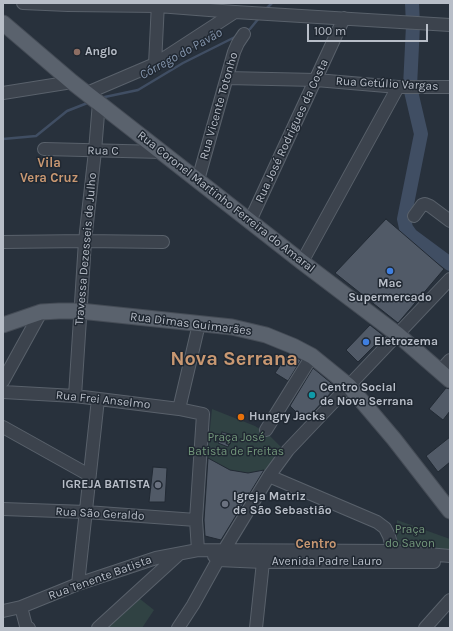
<!DOCTYPE html>
<html>
<head>
<meta charset="utf-8">
<style>
  body { margin:0 }
  #map { position:relative; width:453px; height:631px; overflow:hidden; background:#28313c; font-family:Karla,sans-serif }
  canvas { display:block }
  .frame { position:absolute; inset:0; border:4px solid #b8bec8; pointer-events:none }
  .scale { position:absolute; left:307px; top:24px; width:121px; height:18px; box-sizing:border-box; border:2px solid #b8bec8; border-top:0; padding-left:5px; font-size:12px; line-height:14px; white-space:nowrap; color:#b8bec8; -webkit-text-stroke:3px #202832; paint-order:stroke }
</style>
</head>
<body>
<div id="map">
<canvas width="453" height="631"></canvas>
<div class="frame"></div>
<div class="scale">100 m</div>
</div>
<script>
const g = document.querySelector('canvas').getContext('2d');
g.lineJoin = 'round';
function paint(path, color) {
  g.fillStyle = color;
  g.fill(path, 'evenodd');
}
function toPath(rows) {
  const path = new Path2D();
  for (const r of rows) {
    path.moveTo(r[0], r[1]);
    for (let i = 2; i < r.length; i += 2) path.lineTo(r[i], r[i + 1]);
  }
  return path;
}
function stroke(path, color, width, dash) {
  g.strokeStyle = color;
  g.lineWidth = width;
  g.lineCap = dash ? 'butt' : 'round';
  g.setLineDash(dash || []);
  g.stroke(path);
}
function label(font, color, halo, rows, align = 'center') {
  g.font = font + ' Karla,sans-serif';
  g.lineWidth = 3;
  g.setLineDash([]);
  g.textBaseline = 'middle';
  g.strokeStyle = halo;
  g.fillStyle = color;
  for (const [text, x, y, turn = 0] of rows) {
    g.save();
    g.translate(x, y);
    g.rotate((+turn || 0) * Math.PI / 180);
    g.textAlign = isNaN(turn) ? turn : align;
    if (halo) g.strokeText(text, 0, 0);
    g.fillText(text, 0, 0);
    g.restore();
  }
}
paint(toPath([
  [212,409,255,426,269,435,283,449,267,470,248,473,230,470,207,458],
  [397,520,450,539,450,552,397,548],
  [135,595,154,610,142,628,102,628]
]), '#304243');
stroke(toPath([
  [266,9,272,3],
  [246,31,250,29,259,18],
  [100,98,138,90,183,63,237,36],
  [3,139,36,136,67,111,90,102]
]), '#404e63', 2.5);
stroke(toPath([
  [412,3,413,25,410,87,421,134,404,219,406,228,411,235,450,264]
]), '#404e63', 14);
const building = toPath([
  [386,219,444,269,398,323,335,273,386,219],
  [370,325,384,336,358,362,346,350,370,325],
  [288,354,301,360,288,381,275,373,288,354],
  [313,368,336,387,305,421,290,406,313,368],
  [446,388,450,389,450,411,443,420,429,409,446,388],
  [222,432,233,435,228,447,218,443,222,432],
  [450,437,450,462,438,472,426,456,450,437],
  [208,458,230,470,248,473,264,470,221,540,205,536,204,520,208,458],
  [153,467,167,468,165,502,149,502,153,467]
]);
paint(building, '#515a67');
stroke(building, '#222a34', 1);
const minor = toPath([
  [23,3,68,5,158,6,235,12,450,25],
  [155,64,158,3],
  [227,78,316,80,398,87,450,87],
  [3,93,72,82],
  [87,93,155,64,235,12],
  [44,149,162,152],
  [198,180,234,52,238,43,244,34],
  [414,216,422,205,425,204,430,206,450,221],
  [250,221,344,18],
  [3,242,85,241,163,242],
  [302,262,398,87],
  [440,371,450,360],
  [3,381,41,312],
  [3,392,75,396,179,409,203,414,196,520,198,550],
  [75,396,85,241,95,151,99,102],
  [179,409,199,324],
  [3,427,89,475],
  [266,430,312,356],
  [269,476,377,522,385,528,389,536,393,551,393,558],
  [3,509,86,512,196,520],
  [214,556,218,560,263,562,434,562],
  [78,584,98,399],
  [21,607,26,626,29,628],
  [3,611,21,607,78,584,156,558,198,550,393,551,450,556],
  [98,628,178,555],
  [178,628,193,605,218,560,269,476,288,450,450,279],
  [256,628,263,562],
  [425,628,450,600]
]);
const major = toPath([
  [3,23,72,82,302,262,397,334,450,380],
  [3,325,41,312,59,311,80,311,232,327,266,335,293,346,312,356,349,386,394,439,450,511]
]);
stroke(minor, '#59616b', 14);
stroke(major, '#454c56', 17);
stroke(minor, '#3c434d', 12);
stroke(major, '#5a626d', 15);
for (const [x, y, r, color] of [
  [77,52,4,"#8d6e63"],
  [390,271,4,"#3f7fe0"],
  [366,342,4,"#3f7fe0"],
  [312,395,4,"#0f9aa8"],
  [241,417,4,"#e8710a"],
  [158,485,4,"#6b7280"],
  [225,504,4,"#6b7280"]
]) {
  const dot = new Path2D();
  dot.arc(x, y, r, 0, 2 * Math.PI);
  g.fillStyle = color;
  g.fill(dot);
  stroke(dot, '#202832', 1.5);
}
label('bold 12px', '#b8bec8', '#202832', [
  ["Anglo",85,52],
  ["Mac",390,284,"center"],
  ["Supermercado",390,298,"center"],
  ["Eletrozema",374,342],
  ["Centro Social",320,388],
  ["de Nova Serrana",320,402],
  ["Hungry Jacks",249,417],
  ["IGREJA BATISTA",150,485,"right"],
  ["Igreja Matriz",233,497],
  ["de São Sebastião",233,511]
], 'left');
label('12px', '#b8bec8', '#202832', [
  ["Rua Getúlio Vargas",387,84,3],
  ["Rua Vicente Totonho",219,106,-74],
  ["Rua José Rodrigues da Costa",292,131,-65],
  ["Rua C",103,151,1],
  ["Rua Coronel Martinho Ferreira do Amaral",226,202,38],
  ["Travessa Dezesseis de Julho",86,249,-85],
  ["Rua Dimas Guimarães",191,324,7],
  ["Rua Frei Anselmo",103,400,6],
  ["Rua São Geraldo",100,514,3],
  ["Avenida Padre Lauro",327,562],
  ["Rua Tenente Batista",100,578,-20]
]);
label('12px', '#72967a', '#202832', [
  ["Praça José",236,438],
  ["Batista de Freitas",236,452],
  ["Praça",410,530],
  ["do Savon",410,544]
]);
label('italic 13px', '#8394ab', '#202832', [
  ["Córrego do Pavão",181,54,-29]
]);
label('bold 13px', '#c99872', '#202832', [
  ["Vila",49,163],
  ["Vera Cruz",49,178],
  ["Centro",316,544]
]);
label('bold 20px', '#c99872', '#202832', [
  ["Nova Serrana",234,359]
]);
</script>
</body>
</html>
